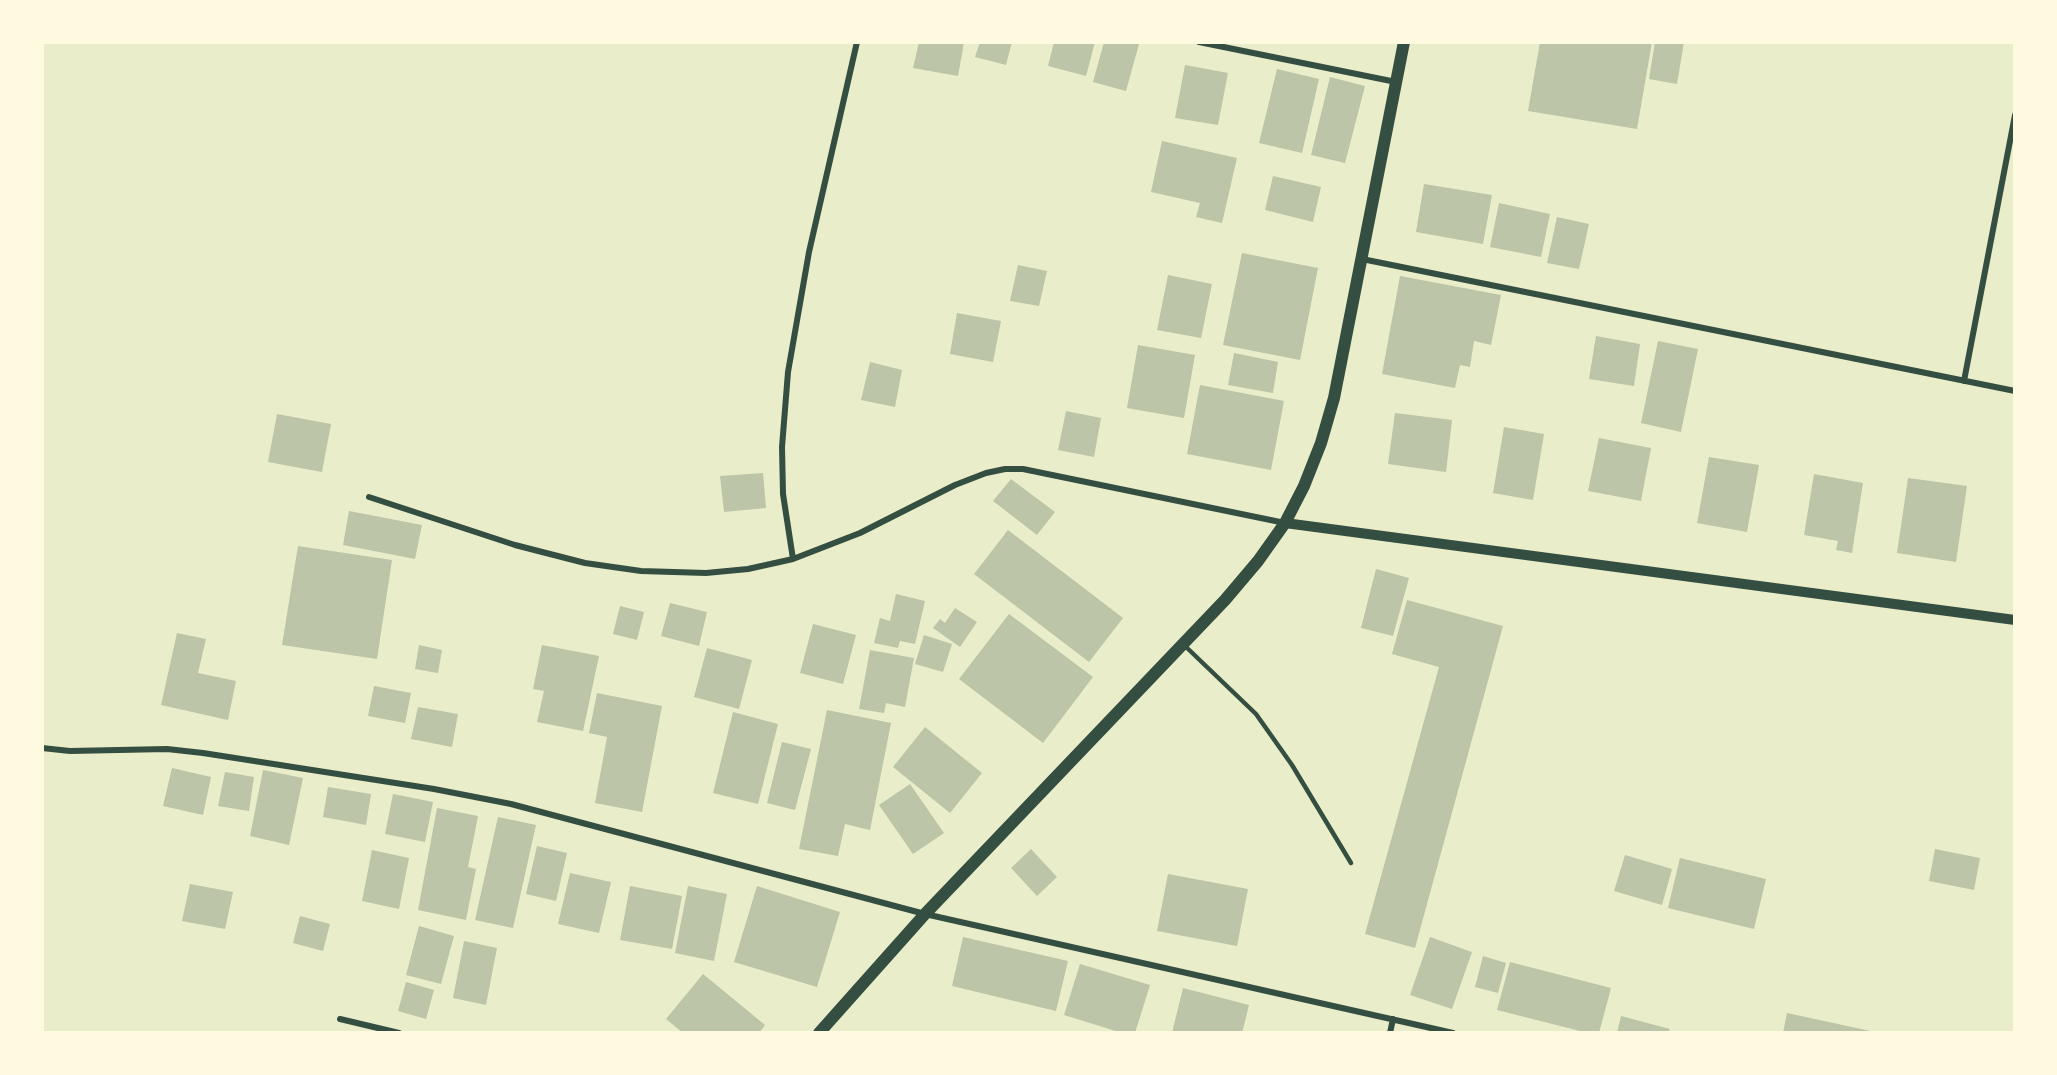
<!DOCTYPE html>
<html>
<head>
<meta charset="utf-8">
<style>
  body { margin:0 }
  #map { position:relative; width:2057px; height:1075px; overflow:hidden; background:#e9edc9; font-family:"Fira Sans Condensed",sans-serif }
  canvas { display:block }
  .frame { position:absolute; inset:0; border:44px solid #fefae0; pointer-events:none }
</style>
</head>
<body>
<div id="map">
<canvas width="2057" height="1075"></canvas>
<div class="frame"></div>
</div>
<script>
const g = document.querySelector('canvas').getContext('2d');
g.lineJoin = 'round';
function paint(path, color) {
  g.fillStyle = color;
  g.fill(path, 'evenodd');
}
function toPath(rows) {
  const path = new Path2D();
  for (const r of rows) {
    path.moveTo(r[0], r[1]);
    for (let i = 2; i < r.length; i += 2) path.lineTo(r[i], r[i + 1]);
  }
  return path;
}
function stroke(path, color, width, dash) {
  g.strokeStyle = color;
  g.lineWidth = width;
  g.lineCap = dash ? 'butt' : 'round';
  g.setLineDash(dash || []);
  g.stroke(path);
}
paint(toPath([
  [919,42,964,42,958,76,913,68],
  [980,42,1012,42,1006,65,975,57],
  [1054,42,1095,42,1086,76,1048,66],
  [1104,42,1131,42,1139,44,1126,91,1093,82],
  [1540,42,1652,42,1637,129,1528,111],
  [1655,42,1684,42,1677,84,1649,79],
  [1185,65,1228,73,1218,125,1175,118],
  [1277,69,1319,79,1302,153,1259,143],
  [1330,77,1365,86,1345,163,1311,155],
  [1162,141,1237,158,1222,223,1196,217,1200,203,1151,192],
  [1273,176,1321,187,1313,222,1265,210],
  [1424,184,1492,195,1483,244,1416,232],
  [1499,203,1550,214,1541,257,1490,247],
  [1557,217,1589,224,1579,269,1547,263],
  [1242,253,1318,268,1300,360,1223,345],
  [1018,265,1047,271,1039,306,1010,301],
  [1168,275,1212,284,1201,338,1157,330],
  [1400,276,1501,295,1491,345,1474,341,1470,367,1460,365,1455,388,1382,374],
  [957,313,1001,321,993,362,950,354],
  [1596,336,1640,344,1634,386,1589,379],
  [1658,341,1698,349,1681,432,1641,423],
  [1138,345,1195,355,1184,418,1127,408],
  [1234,353,1278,362,1273,393,1228,385],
  [870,362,902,370,895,407,861,400],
  [1200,385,1284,401,1271,470,1187,454],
  [1066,411,1101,418,1094,457,1058,450],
  [1395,413,1452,420,1446,472,1388,464],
  [277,414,331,424,322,472,268,462],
  [1504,427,1544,434,1533,500,1493,493],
  [1599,438,1651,448,1641,501,1588,491],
  [1709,457,1759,465,1747,532,1697,523],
  [763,473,766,508,724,512,720,476],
  [1814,474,1863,483,1852,553,1836,550,1838,541,1804,535],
  [1908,478,1967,486,1956,562,1897,553],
  [1011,479,1055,512,1037,535,993,501],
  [349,511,422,525,415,559,343,545],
  [1008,530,1123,618,1089,662,974,574],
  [298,546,392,560,377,659,282,645],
  [1376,569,1409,578,1393,636,1361,628],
  [896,594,925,601,915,644,900,641,898,648,874,643,880,618,890,621],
  [1407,600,1503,626,1415,948,1365,934,1439,667,1392,654],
  [670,603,707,612,699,646,661,636],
  [620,606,644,612,637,640,613,634],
  [955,608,977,622,960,647,933,628,940,619,945,623],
  [1009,614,1093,677,1043,743,959,679],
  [813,624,856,635,843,684,800,673],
  [177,633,206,639,198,673,236,681,228,720,161,705],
  [924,635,952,644,943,672,915,664],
  [419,645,442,650,438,673,415,669],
  [542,645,599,656,583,731,537,722,544,691,533,689],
  [707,648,752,660,739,709,694,697],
  [870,650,914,658,905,707,886,703,884,713,859,709],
  [374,686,411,693,405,723,368,716],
  [597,693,662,706,642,812,595,803,607,737,589,733],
  [418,707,458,714,452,747,411,739],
  [827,710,891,723,870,830,845,824,838,856,799,849],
  [733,712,778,724,758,804,713,793],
  [925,727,982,773,950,813,893,767],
  [782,742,811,749,795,810,767,803],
  [172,768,211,777,203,815,163,806],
  [263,770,303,778,289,845,250,836],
  [225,772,254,777,249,811,218,806],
  [910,784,944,833,913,854,879,805],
  [328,787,371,794,366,825,323,817],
  [393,794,433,802,425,842,385,834],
  [437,808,478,816,468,867,476,869,466,920,418,910],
  [498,817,536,825,513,928,475,920],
  [537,846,567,853,556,901,526,894],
  [1031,849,1057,877,1037,896,1011,868],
  [1935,849,1980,858,1974,890,1929,881],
  [372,850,409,858,399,909,362,901],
  [1625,855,1672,869,1662,905,1614,891],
  [1680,858,1766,879,1754,929,1668,908],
  [570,873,611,882,599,933,558,924],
  [1168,874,1248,889,1237,946,1157,931],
  [190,884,233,892,225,929,182,921],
  [630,886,682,896,672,949,620,940],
  [688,886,727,894,714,961,675,953],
  [757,886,840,912,817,987,734,962],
  [300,916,330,924,323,951,293,943],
  [419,926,454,936,441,984,406,975],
  [963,937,1068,961,1056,1011,952,986],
  [1430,937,1472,952,1452,1009,1410,995],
  [464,941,497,948,486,1005,453,998],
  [1483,956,1506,963,1498,993,1475,987],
  [1510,962,1611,988,1599,1033,1588,1033,1497,1010],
  [1080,964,1150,985,1135,1033,1122,1033,1064,1015],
  [703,974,765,1025,759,1033,683,1033,666,1019],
  [406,982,434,990,426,1019,398,1011],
  [1183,988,1249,1005,1242,1033,1172,1033],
  [1787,1013,1875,1032,1875,1033,1783,1033],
  [1621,1016,1670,1029,1668,1033,1617,1033]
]), '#bcc5a7');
stroke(toPath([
  [1184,645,1256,714,1292,765,1351,863]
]), '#344e41', 4.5);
stroke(toPath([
  [1199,42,1396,82],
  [1362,259,2015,391],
  [1964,381,2015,115],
  [369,497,515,545,585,563,641,571,706,573,748,569,793,559,860,533,955,485,986,473,1005,469,1023,469,1285,523],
  [793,559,783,494,782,447,788,372,809,252,857,42],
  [42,748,70,751,167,749,203,753,434,789,511,804,925,914,1453,1033],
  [340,1019,399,1033],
  [1390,1033,1393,1019]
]), '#344e41', 6);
stroke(toPath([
  [1285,523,2015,620]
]), '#344e41', 10);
stroke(toPath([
  [819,1033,925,914,1225,600,1258,561,1285,523,1304,486,1321,443,1334,398,1404,42]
]), '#344e41', 12);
</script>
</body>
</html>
